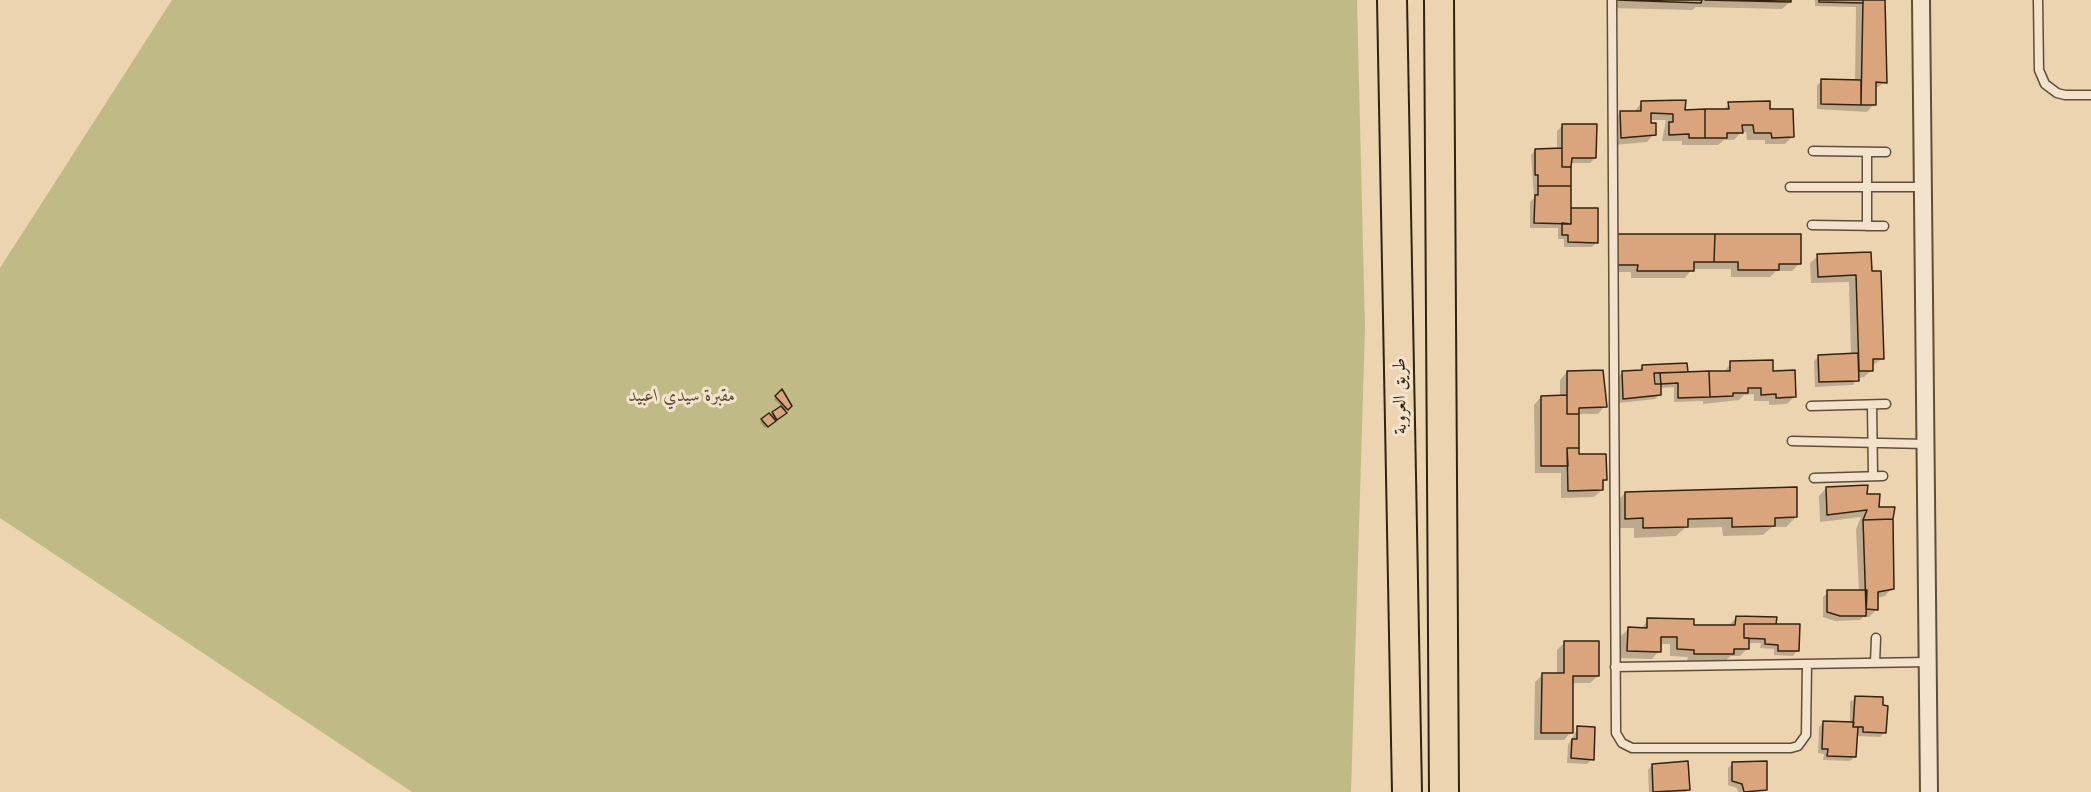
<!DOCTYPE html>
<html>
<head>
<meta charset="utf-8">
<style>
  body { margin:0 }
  canvas { display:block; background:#ecd4b1 }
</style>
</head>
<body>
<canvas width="2091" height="792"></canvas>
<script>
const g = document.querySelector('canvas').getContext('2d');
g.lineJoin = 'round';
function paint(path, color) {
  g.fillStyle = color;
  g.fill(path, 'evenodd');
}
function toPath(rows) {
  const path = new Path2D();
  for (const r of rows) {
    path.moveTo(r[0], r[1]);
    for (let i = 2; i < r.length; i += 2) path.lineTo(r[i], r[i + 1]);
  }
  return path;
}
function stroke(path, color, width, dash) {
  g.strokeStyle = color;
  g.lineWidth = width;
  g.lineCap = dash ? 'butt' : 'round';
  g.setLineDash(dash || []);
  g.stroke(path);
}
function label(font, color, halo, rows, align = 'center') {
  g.font = font + ' "Libre Caslon Text",Amiri,serif';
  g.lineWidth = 6;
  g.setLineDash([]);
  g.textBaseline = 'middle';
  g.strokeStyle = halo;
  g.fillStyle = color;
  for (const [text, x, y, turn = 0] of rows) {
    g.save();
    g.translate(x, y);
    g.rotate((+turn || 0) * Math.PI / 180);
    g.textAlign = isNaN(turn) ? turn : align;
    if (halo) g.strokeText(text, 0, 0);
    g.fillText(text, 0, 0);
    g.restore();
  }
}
paint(toPath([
  [172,0,1357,0,1365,328,1351,792,412,792,0,518,0,268]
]), '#c0ba86');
paint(toPath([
  [1612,0,1790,0,1790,2,1782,9,1696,7,1692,10,1611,8],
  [1815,0,1884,0,1885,82,1875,89,1874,104,1867,112,1817,109,1817,85,1822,81,1855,81,1856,7,1815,6],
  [1642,102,1684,111,1722,111,1729,104,1768,111,1793,136,1785,144,1765,144,1765,140,1747,140,1746,132,1741,132,1734,140,1724,140,1718,145,1682,145,1682,141,1662,141,1666,120,1649,120,1654,134,1647,142,1614,145,1614,120,1621,112,1634,112],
  [1562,126,1595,158,1590,163,1570,163,1570,209,1597,242,1592,247,1564,247,1564,239,1558,239,1558,228,1530,228,1530,202,1534,198,1531,155,1535,150,1557,150,1557,131],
  [1616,235,1800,263,1792,271,1776,271,1770,277,1731,277,1731,269,1692,269,1685,278,1631,278,1631,272,1608,272,1609,243],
  [1870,254,1883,358,1872,366,1872,370,1864,377,1857,378,1853,385,1815,387,1814,361,1819,356,1851,355,1849,282,1811,283,1810,263,1818,256],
  [1731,363,1772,373,1794,397,1787,404,1769,405,1769,401,1754,401,1754,394,1744,395,1739,400,1703,404,1703,401,1674,402,1674,387,1659,388,1660,394,1655,399,1619,403,1618,377,1623,372,1637,372,1643,366,1686,374,1723,373],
  [1653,378,1656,378,1656,386,1653,386],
  [1567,372,1605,385,1605,406,1598,414,1578,414,1578,456,1605,480,1602,483,1602,490,1594,497,1561,498,1561,473,1535,473,1534,405,1541,397,1560,397,1560,380],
  [781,392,790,405,783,415,765,428,760,422,782,407,774,399],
  [1826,488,1865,496,1878,508,1893,508,1892,588,1885,596,1877,598,1876,610,1869,617,1863,617,1860,620,1835,621,1823,617,1823,597,1828,592,1859,592,1856,529,1861,517,1820,522,1819,496],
  [1625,493,1796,517,1786,527,1772,527,1763,535,1723,536,1722,527,1685,528,1676,536,1634,538,1634,528,1616,528,1615,503],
  [1736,618,1775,623,1797,651,1793,656,1774,655,1774,649,1760,648,1761,643,1748,643,1748,648,1740,656,1731,656,1725,661,1687,661,1688,657,1670,656,1670,644,1660,644,1659,651,1652,659,1620,658,1621,636,1628,629,1641,629,1648,620,1693,626,1729,625],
  [1564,643,1598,676,1590,683,1571,683,1571,732,1564,740,1534,740,1535,682,1542,675,1557,675,1557,650],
  [1855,698,1885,732,1880,737,1856,736,1855,757,1850,761,1823,760,1824,754,1818,753,1819,727,1824,722,1850,723,1850,702],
  [1578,728,1592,759,1587,764,1567,763,1568,745],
  [1733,763,1766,790,1738,792,1737,788,1728,785,1728,768],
  [1652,765,1688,789,1686,792,1649,792,1648,770]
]), '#0003');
const building = toPath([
  [1618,0,1702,0,1701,3,1618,0],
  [1705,0,1791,0,1791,2,1705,0],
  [1819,0,1863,0,1863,3,1819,2,1819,0],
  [1863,0,1885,0,1887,83,1876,82,1876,105,1861,105,1863,0],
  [1821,79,1861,80,1861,105,1821,104,1821,79],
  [1686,100,1685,110,1705,109,1705,138,1689,138,1689,134,1669,135,1669,122,1673,122,1673,114,1651,113,1651,123,1656,123,1656,135,1621,138,1620,111,1641,111,1641,101,1686,100],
  [1770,101,1770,109,1793,109,1794,137,1772,138,1771,133,1754,133,1753,125,1742,125,1743,133,1727,133,1727,138,1705,138,1705,109,1729,109,1728,102,1770,101],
  [1562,124,1597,124,1596,158,1572,158,1571,167,1562,167,1562,124],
  [1562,148,1562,167,1571,167,1571,186,1538,186,1538,175,1535,175,1535,149,1562,148],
  [1538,186,1571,186,1571,224,1534,223,1535,195,1538,195,1538,186],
  [1571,208,1598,208,1598,243,1568,242,1568,235,1562,235,1562,223,1571,224,1571,208],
  [1616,234,1715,234,1714,262,1694,262,1694,271,1637,271,1638,265,1615,265,1616,234],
  [1715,234,1801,234,1801,264,1779,264,1779,270,1738,270,1738,262,1714,262,1715,234],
  [1871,252,1872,271,1881,271,1884,359,1873,359,1873,371,1859,371,1856,275,1818,277,1817,254,1871,252],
  [1858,353,1859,381,1819,382,1818,355,1858,353],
  [1773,360,1773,371,1795,370,1796,397,1776,398,1776,394,1761,395,1761,388,1748,388,1748,393,1733,393,1733,396,1710,397,1709,371,1730,371,1730,361,1773,360],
  [1687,363,1688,372,1654,373,1655,384,1661,384,1661,395,1623,399,1622,371,1642,370,1642,365,1687,363],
  [1603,370,1607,407,1579,408,1579,414,1567,414,1567,371,1603,370],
  [1709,371,1710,397,1678,398,1678,383,1661,384,1660,373,1709,371],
  [782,389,792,406,788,410,775,396,782,389],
  [1567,395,1567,414,1579,414,1579,448,1567,448,1568,466,1541,466,1541,396,1567,395],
  [781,406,787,413,777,420,772,412,781,406],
  [769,413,776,421,768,427,761,419,769,413],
  [1567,448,1579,448,1579,454,1606,454,1607,480,1603,480,1603,490,1568,491,1567,448],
  [1868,485,1867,494,1880,494,1879,507,1895,507,1893,519,1863,520,1867,510,1827,515,1826,487,1868,485],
  [1797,487,1797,517,1775,518,1775,526,1732,527,1732,518,1688,519,1688,527,1643,528,1643,518,1625,519,1625,492,1797,487],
  [1893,519,1894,589,1878,592,1878,610,1866,609,1863,520,1893,519],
  [1827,590,1867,590,1866,616,1840,616,1827,612,1827,590],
  [1736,616,1777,617,1776,624,1744,624,1744,638,1749,638,1749,649,1734,649,1734,654,1694,654,1694,650,1677,649,1677,637,1661,637,1661,652,1627,651,1628,627,1647,628,1647,618,1694,619,1694,625,1735,625,1736,616],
  [1744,624,1800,624,1799,651,1778,651,1778,645,1765,644,1765,639,1744,638,1744,624],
  [1564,641,1599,641,1599,676,1573,676,1573,733,1541,733,1542,673,1564,673,1564,641],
  [1855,696,1883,697,1883,705,1888,706,1886,733,1863,732,1863,727,1853,727,1855,696],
  [1823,721,1854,722,1853,727,1858,727,1856,757,1827,756,1828,749,1822,749,1823,721],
  [1577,726,1595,727,1594,760,1571,758,1572,739,1577,739,1577,726],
  [1688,761,1690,790,1653,792,1652,764,1688,761],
  [1767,761,1767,790,1744,792,1742,784,1732,781,1732,762,1767,761]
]);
paint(building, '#daa57c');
stroke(building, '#32230e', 1.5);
const service = toPath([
  [1612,0,1616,733,1622,743,1632,748,1791,748,1798,746,1806,735,1807,664],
  [2038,0,2039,70,2045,84,2057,93,2065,95,2091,95],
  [1813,151,1886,152],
  [1790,187,1923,187],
  [1812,225,1884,226],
  [1867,226,1867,152],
  [1872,405,1873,476],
  [1811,406,1886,404],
  [1792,441,1926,444],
  [1814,478,1883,476],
  [1875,663,1876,638],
  [1615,667,1928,662]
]);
const minor = toPath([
  [1921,0,1929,792]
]);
const trunk = toPath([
  [1392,0,1407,792],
  [1439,0,1444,792]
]);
stroke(service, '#604f37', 11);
stroke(minor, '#604f37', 20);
stroke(trunk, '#32230e', 32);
stroke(service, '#f3e3cc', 8);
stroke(minor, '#f3e3cc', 16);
stroke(trunk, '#ecd4b1', 28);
label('italic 18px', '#56492c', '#f3e3cc', [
  ["مقبرة سيدي اعبيد",682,396]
]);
label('18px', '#32230e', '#f3e3cc', [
  ["طريق العروبة",1400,396,-91]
]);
</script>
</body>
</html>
